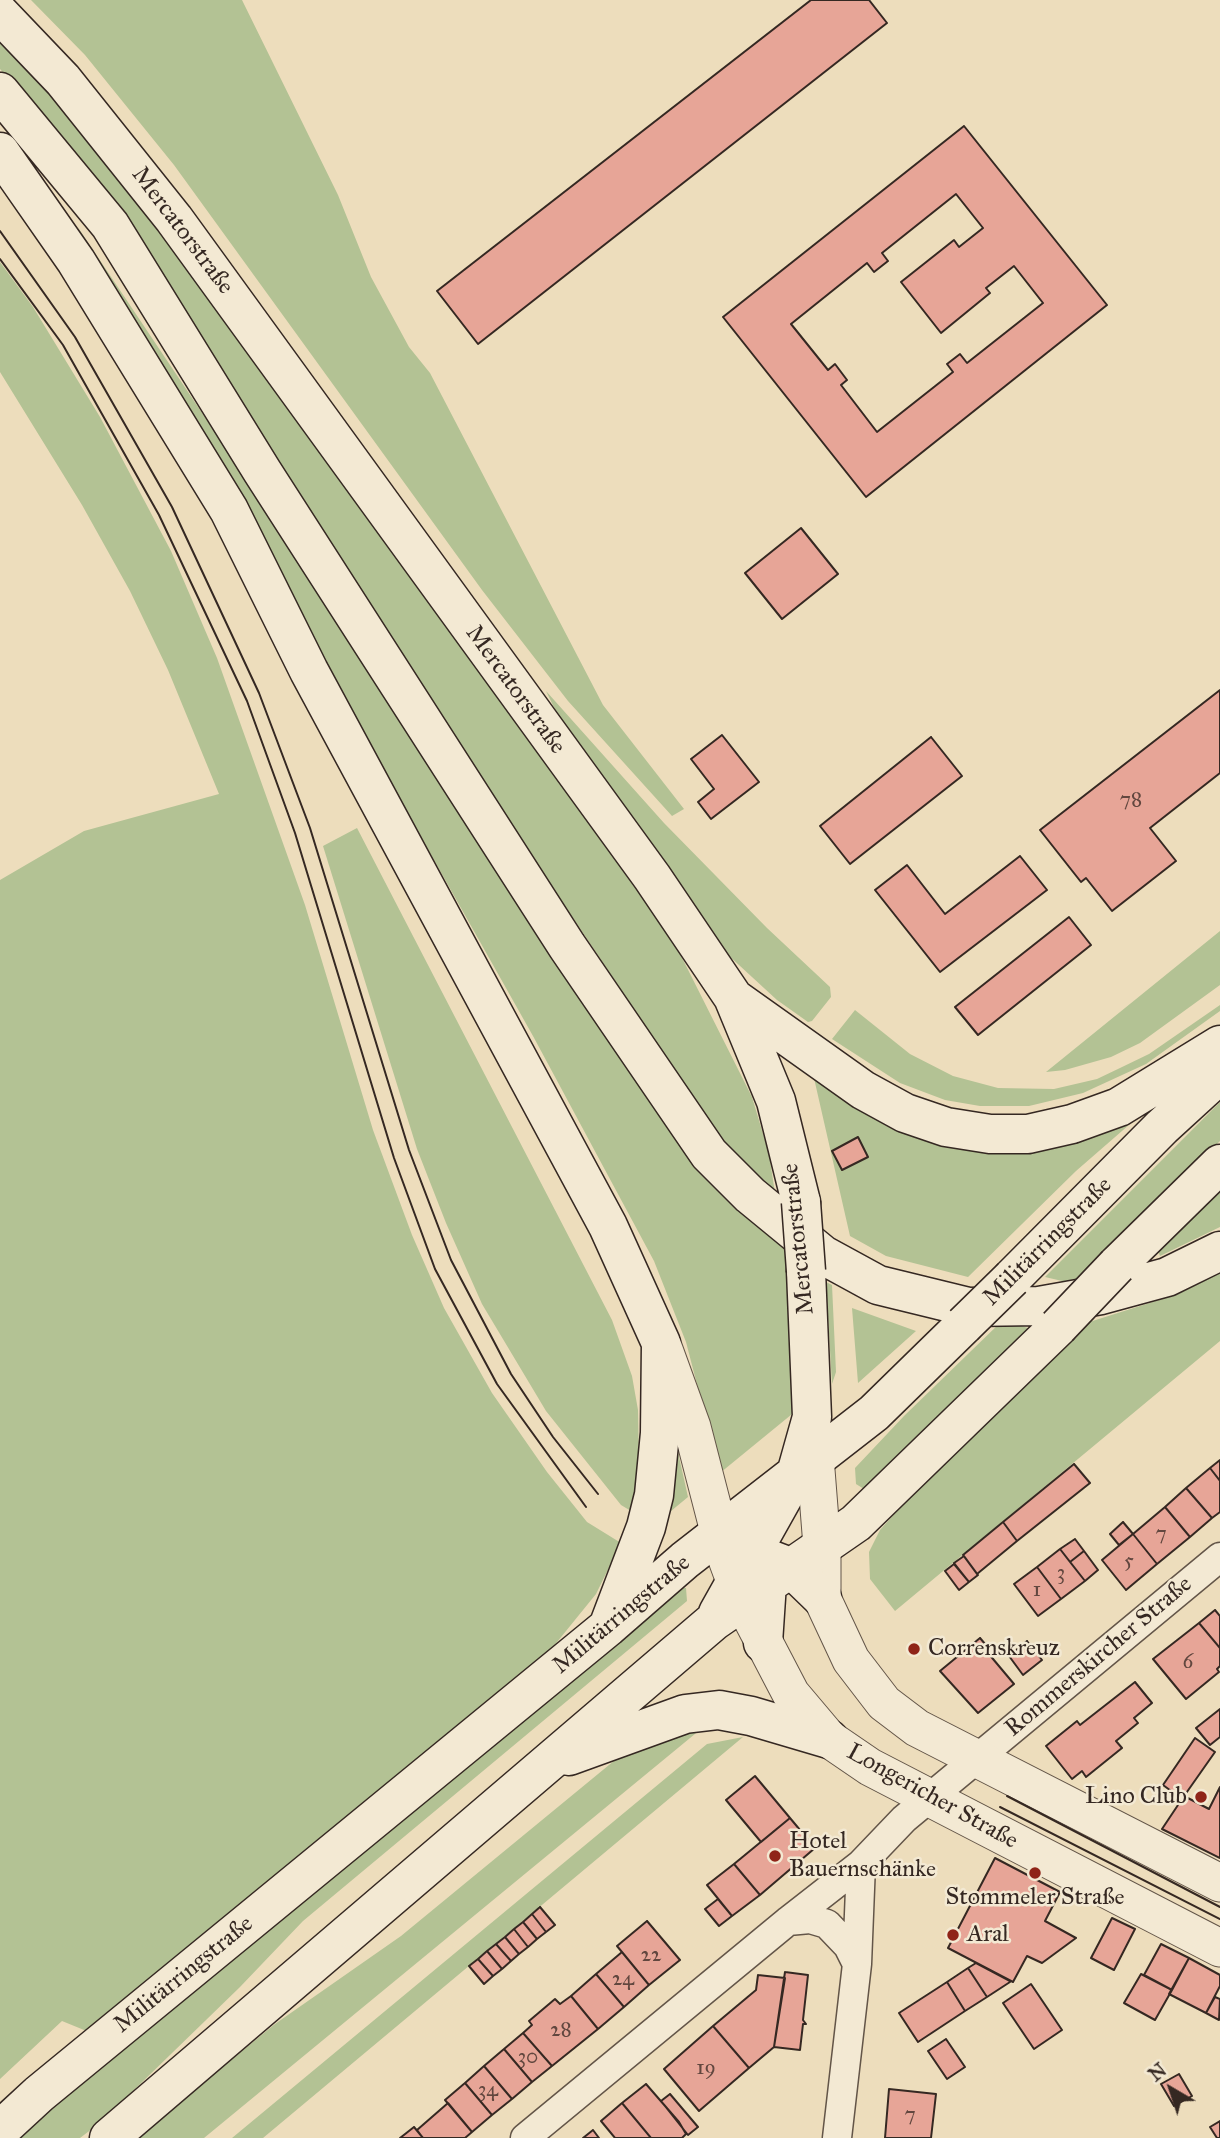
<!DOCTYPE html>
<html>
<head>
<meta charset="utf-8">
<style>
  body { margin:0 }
  #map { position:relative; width:1220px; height:2138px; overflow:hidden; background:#edddbc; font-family:"IM FELL Great Primer",serif }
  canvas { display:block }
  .north { position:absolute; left:1136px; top:2054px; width:70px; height:70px; -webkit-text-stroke:5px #f3e9d3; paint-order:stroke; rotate:321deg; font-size:19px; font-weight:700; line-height:28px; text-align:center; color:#352822 }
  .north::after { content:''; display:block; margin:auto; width:24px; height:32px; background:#352822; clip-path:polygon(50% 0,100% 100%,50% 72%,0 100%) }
</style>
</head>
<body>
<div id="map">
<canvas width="1220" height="2138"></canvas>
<div class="north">N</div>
</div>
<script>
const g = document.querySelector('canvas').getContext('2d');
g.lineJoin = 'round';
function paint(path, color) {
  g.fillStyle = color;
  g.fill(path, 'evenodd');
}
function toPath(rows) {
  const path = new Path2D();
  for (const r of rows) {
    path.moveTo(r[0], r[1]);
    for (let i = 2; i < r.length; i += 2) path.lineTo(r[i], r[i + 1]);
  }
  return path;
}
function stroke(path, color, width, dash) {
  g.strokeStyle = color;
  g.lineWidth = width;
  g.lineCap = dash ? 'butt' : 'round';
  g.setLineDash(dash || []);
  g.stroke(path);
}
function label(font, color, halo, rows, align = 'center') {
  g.font = font + ' "IM FELL Great Primer",serif';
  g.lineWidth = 5;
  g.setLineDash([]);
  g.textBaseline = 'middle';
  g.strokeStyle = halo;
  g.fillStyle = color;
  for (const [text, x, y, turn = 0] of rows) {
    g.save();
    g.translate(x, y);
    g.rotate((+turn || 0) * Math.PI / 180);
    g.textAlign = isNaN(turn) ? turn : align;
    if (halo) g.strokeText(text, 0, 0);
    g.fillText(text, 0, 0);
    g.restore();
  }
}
paint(toPath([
  [31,0,242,0,338,195,371,277,409,347,430,373,603,705,684,809,672,816,568,701,482,590,174,165,85,55],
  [0,34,125,178,666,926,752,1097,769,1154,775,1193,728,1150,26,99,0,69],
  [77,226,263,504,786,1250,797,1410,720,1473,686,1342,654,1261,533,1036],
  [0,262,33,307,100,417,171,551,217,658,305,905,373,1130,412,1235,444,1308,492,1393,547,1472,587,1522,621,1543,596,1594,553,1647,89,2032,62,2021,0,2079,0,880,84,831,219,794,168,670,130,591,82,505,0,372],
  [546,691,664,823,767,928,830,987,831,997,812,1021,808,1022,777,1000,727,954,572,744],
  [357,828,612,1320,632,1376,638,1410,639,1464,631,1511,621,1505,546,1411,482,1304,446,1223,417,1149,323,846],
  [1220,931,1220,985,1140,1043,1111,1057,1065,1070,1046,1072],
  [1220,1005,1220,1011,1146,1064,1083,1093,1029,1106,980,1106,945,1100,900,1083,832,1039,855,1010,910,1054,953,1076,998,1088,1054,1089,1097,1079,1120,1068,1149,1054],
  [811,1065,949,1139,1176,1084,1076,1171,968,1277,886,1256,850,1236],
  [1220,1102,1220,1141,1075,1284,1045,1277],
  [1220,1188,1220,1227,1160,1256,1158,1251],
  [1220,1273,1220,1341,895,1611,870,1579,869,1552,880,1530,915,1491,1083,1324,1178,1294],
  [826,1282,832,1285,836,1372,832,1384],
  [852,1308,916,1331,858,1383],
  [1003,1320,1031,1329,864,1489,856,1484,855,1468,904,1416],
  [675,1439,688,1497,665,1516],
  [680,1587,686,1588,687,1601,303,1921,240,1987,101,2122,80,2138,10,2138],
  [701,1729,204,2138,136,2138,275,2024,401,1936,626,1751],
  [743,1737,263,2138,232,2138,707,1744]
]), '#b3c294');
const building = toPath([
  [811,0,869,0,887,23,478,344,437,291,811,0],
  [964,126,1107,305,866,497,723,317,964,126],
  [956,194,983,228,959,247,954,240,901,282,941,333,990,293,986,288,1014,266,1043,303,967,363,960,354,947,364,953,372,877,432,841,385,847,380,835,364,828,370,791,324,867,263,874,272,888,261,882,253,956,194],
  [801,528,838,574,782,619,745,573,801,528],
  [1220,690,1220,773,1150,828,1176,861,1112,911,1086,878,1081,882,1040,830,1220,690],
  [722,735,759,782,711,819,698,802,714,789,691,759,722,735],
  [931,737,962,776,850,864,820,826,931,737],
  [1020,856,1047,890,940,972,875,890,907,865,945,914,1020,856],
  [1069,917,1091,945,978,1035,955,1007,1069,917],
  [858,1137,868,1157,842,1170,832,1151,858,1137],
  [1220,1460,1220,1481,1210,1468,1220,1460],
  [1074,1464,1090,1483,1017,1541,1003,1522,1074,1464],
  [1210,1468,1220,1481,1220,1512,1212,1518,1186,1488,1210,1468],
  [1186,1488,1212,1518,1190,1537,1165,1507,1186,1488],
  [1165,1507,1190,1537,1157,1564,1133,1534,1165,1507],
  [1003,1522,1017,1541,977,1574,963,1555,1003,1522],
  [1123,1522,1133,1534,1119,1545,1110,1534,1123,1522],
  [1133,1534,1157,1564,1126,1590,1102,1560,1133,1534],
  [1075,1539,1084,1551,1070,1562,1060,1549,1075,1539],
  [1060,1549,1085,1581,1061,1599,1037,1567,1060,1549],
  [1084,1551,1098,1570,1085,1581,1070,1562,1084,1551],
  [964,1556,978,1575,969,1582,954,1563,964,1556],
  [954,1564,969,1582,959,1590,945,1571,954,1564],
  [1037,1567,1061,1599,1038,1616,1014,1584,1037,1567],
  [1215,1610,1220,1616,1220,1648,1199,1623,1215,1610],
  [1199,1623,1220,1648,1220,1666,1217,1669,1219,1672,1186,1699,1153,1659,1199,1623],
  [980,1638,991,1651,988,1653,1014,1684,978,1713,940,1671,980,1638],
  [1027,1641,1042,1660,1023,1675,1009,1656,1027,1641],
  [1135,1682,1152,1703,1134,1718,1138,1723,1116,1741,1122,1748,1086,1777,1082,1771,1072,1779,1046,1746,1077,1721,1080,1725,1135,1682],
  [1220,1709,1220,1737,1210,1745,1196,1728,1220,1709],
  [1195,1738,1215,1752,1182,1799,1163,1785,1195,1738],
  [755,1776,790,1818,761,1842,726,1800,755,1776],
  [1220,1787,1220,1858,1162,1829,1184,1796,1209,1809,1220,1787],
  [790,1818,815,1848,760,1895,734,1864,790,1818],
  [995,1858,1060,1892,1045,1921,1076,1938,1042,1963,1027,1956,1013,1982,948,1948,995,1858],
  [734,1864,760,1895,732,1916,707,1885,734,1864],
  [718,1899,732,1916,719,1926,705,1909,718,1899],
  [540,1907,555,1925,546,1932,532,1914,540,1907],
  [532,1914,546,1932,537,1939,523,1922,532,1914],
  [1112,1918,1135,1929,1114,1970,1091,1958,1112,1918],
  [647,1921,680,1960,649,1985,617,1946,647,1921],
  [523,1922,537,1939,528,1947,514,1929,523,1922],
  [514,1929,528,1947,519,1954,505,1937,514,1929],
  [505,1937,519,1954,511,1961,496,1944,505,1937],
  [496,1944,511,1961,502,1969,487,1951,496,1944],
  [1161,1944,1189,1958,1172,1990,1144,1975,1161,1944],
  [487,1951,502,1969,493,1976,478,1959,487,1951],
  [622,1952,649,1985,624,2007,596,1974,622,1952],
  [1189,1958,1220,1975,1220,1986,1206,2013,1169,1994,1189,1958],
  [478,1959,493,1976,484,1984,469,1966,478,1959],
  [976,1963,1010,1981,1010,1982,987,1997,968,1968,976,1963],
  [968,1968,987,1997,965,2011,947,1982,968,1968],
  [785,1972,808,1975,803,2020,806,2024,803,2024,800,2050,774,2047,785,1972],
  [596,1974,624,2007,598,2029,571,1996,596,1974],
  [1141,1974,1172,1990,1155,2020,1124,2003,1141,1974],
  [758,1975,785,1978,774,2047,749,2068,713,2026,756,1990,758,1975],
  [947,1982,965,2011,918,2042,899,2013,947,1982],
  [1031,1984,1062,2030,1034,2049,1003,2003,1031,1984],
  [571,1996,598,2029,552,2066,523,2033,532,2025,529,2021,555,1999,560,2004,571,1996],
  [1215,1997,1220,1999,1219,2020,1206,2013,1215,1997],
  [713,2026,749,2068,699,2111,664,2069,713,2026],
  [523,2033,552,2066,532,2082,504,2049,523,2033],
  [946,2039,965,2067,947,2079,928,2051,946,2039],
  [504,2049,532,2082,512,2099,484,2066,504,2049],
  [484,2066,512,2099,492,2115,465,2083,484,2066],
  [1179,2074,1192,2096,1174,2106,1161,2084,1179,2074],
  [465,2083,492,2115,472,2132,445,2100,465,2083],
  [646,2084,679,2122,686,2134,682,2138,651,2138,622,2103,646,2084],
  [889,2089,936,2094,931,2138,885,2138,889,2089],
  [670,2094,698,2127,688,2135,661,2101,670,2094],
  [448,2103,472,2132,465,2138,423,2138,417,2130,448,2103],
  [622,2103,651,2138,615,2138,601,2121,622,2103],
  [1220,2121,1220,2138,1217,2138,1210,2127,1220,2121],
  [414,2127,423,2138,400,2138,414,2127],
  [593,2130,599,2138,583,2138,593,2130]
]);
paint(building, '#e7a597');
stroke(building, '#352822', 2);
const minor = toPath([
  [788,1921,810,1919,827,1924,848,1946,857,1964],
  [525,2138,788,1921,861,1864,904,1819,1220,1557],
  [837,2138,857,1964,861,1864]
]);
const tertiary = toPath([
  [663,1347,692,1427,724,1551,742,1600,791,1694,829,1739,870,1767,1220,1948],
  [813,1432,822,1546,822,1598,851,1660,884,1703,917,1728,1220,1883]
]);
const secondary = toPath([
  [0,14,63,80,174,219,652,877,733,997,776,1101,801,1202],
  [0,92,110,225,262,471,567,946,709,1154,750,1195,823,1255,878,1285,968,1307,1039,1306,1101,1295,1167,1277,1220,1251],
  [0,152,76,261,229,510,309,671,608,1226,661,1343,660,1433,654,1495,646,1527,608,1627],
  [735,999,863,1090,905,1113,946,1127,990,1134,1028,1134,1072,1124,1119,1107,1220,1045],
  [1117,1265,1220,1164],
  [1012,1278,1162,1127,1220,1074],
  [769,1559,790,1567,822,1598],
  [718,1613,796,1474,812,1417,806,1271],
  [763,1643,767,1583,774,1566],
  [569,1756,685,1714,719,1710,751,1716,829,1739],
  [0,2130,39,2094,608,1627,685,1560,874,1413,964,1325],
  [109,2138,714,1621,856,1523,1058,1327]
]);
stroke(minor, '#635548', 31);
stroke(tertiary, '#635548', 39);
stroke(secondary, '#352822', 41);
stroke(minor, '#f3e9d3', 28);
stroke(tertiary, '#f3e9d3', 37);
stroke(secondary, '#f3e9d3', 38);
stroke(toPath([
  [0,231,75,337,172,507,259,693,310,828,409,1150,451,1260,511,1374,553,1437,598,1494],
  [0,259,63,345,159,515,247,701,295,833,394,1158,435,1269,497,1384,586,1507],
  [1007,1796,1220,1907],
  [1000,1807,1220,1919]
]), '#352822', 2);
const secondaryBridge = toPath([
  [801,1202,806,1271],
  [964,1325,1012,1278],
  [1058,1327,1117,1265]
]);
stroke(secondaryBridge, '#352822', 41, []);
stroke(secondaryBridge, '#f3e9d3', 38);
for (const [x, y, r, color] of [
  [914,1649,7,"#8f2418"],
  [1201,1797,7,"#8f2418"],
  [775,1856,7,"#8f2418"],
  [1035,1873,7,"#8f2418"],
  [953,1935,7,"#8f2418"]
]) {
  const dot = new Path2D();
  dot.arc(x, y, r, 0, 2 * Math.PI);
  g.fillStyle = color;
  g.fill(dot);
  stroke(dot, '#f3e9d3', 2.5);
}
label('21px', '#62473f', null, [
  ["78",1131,801],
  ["7",1161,1535],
  ["5",1129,1562],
  ["3",1061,1574],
  ["1",1037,1591],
  ["6",1188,1663],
  ["22",651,1956],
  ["24",623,1980],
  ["28",561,2031],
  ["30",528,2058],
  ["19",706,2069],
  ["34",488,2091],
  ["7",910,2116]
]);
label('24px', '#352822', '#f3e9d3', [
  ["Mercatorstraße",182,231,53],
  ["Mercatorstraße",515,690,54],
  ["Mercatorstraße",799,1239,-96],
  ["Militärringstraße",1048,1242,-45],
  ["Militärringstraße",622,1615,-40],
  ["Rommerskircher Straße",1099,1657,-40],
  ["Longericher Straße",932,1797,29],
  ["Militärringstraße",184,1975,-39]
]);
label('24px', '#352822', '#f3e9d3', [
  ["Correnskreuz",928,1649],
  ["Lino Club",1187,1797,"right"],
  ["Hotel",789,1842],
  ["Bauernschänke",789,1870],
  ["Stommeler Straße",1035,1898,"center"],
  ["Aral",967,1935]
], 'left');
</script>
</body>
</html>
